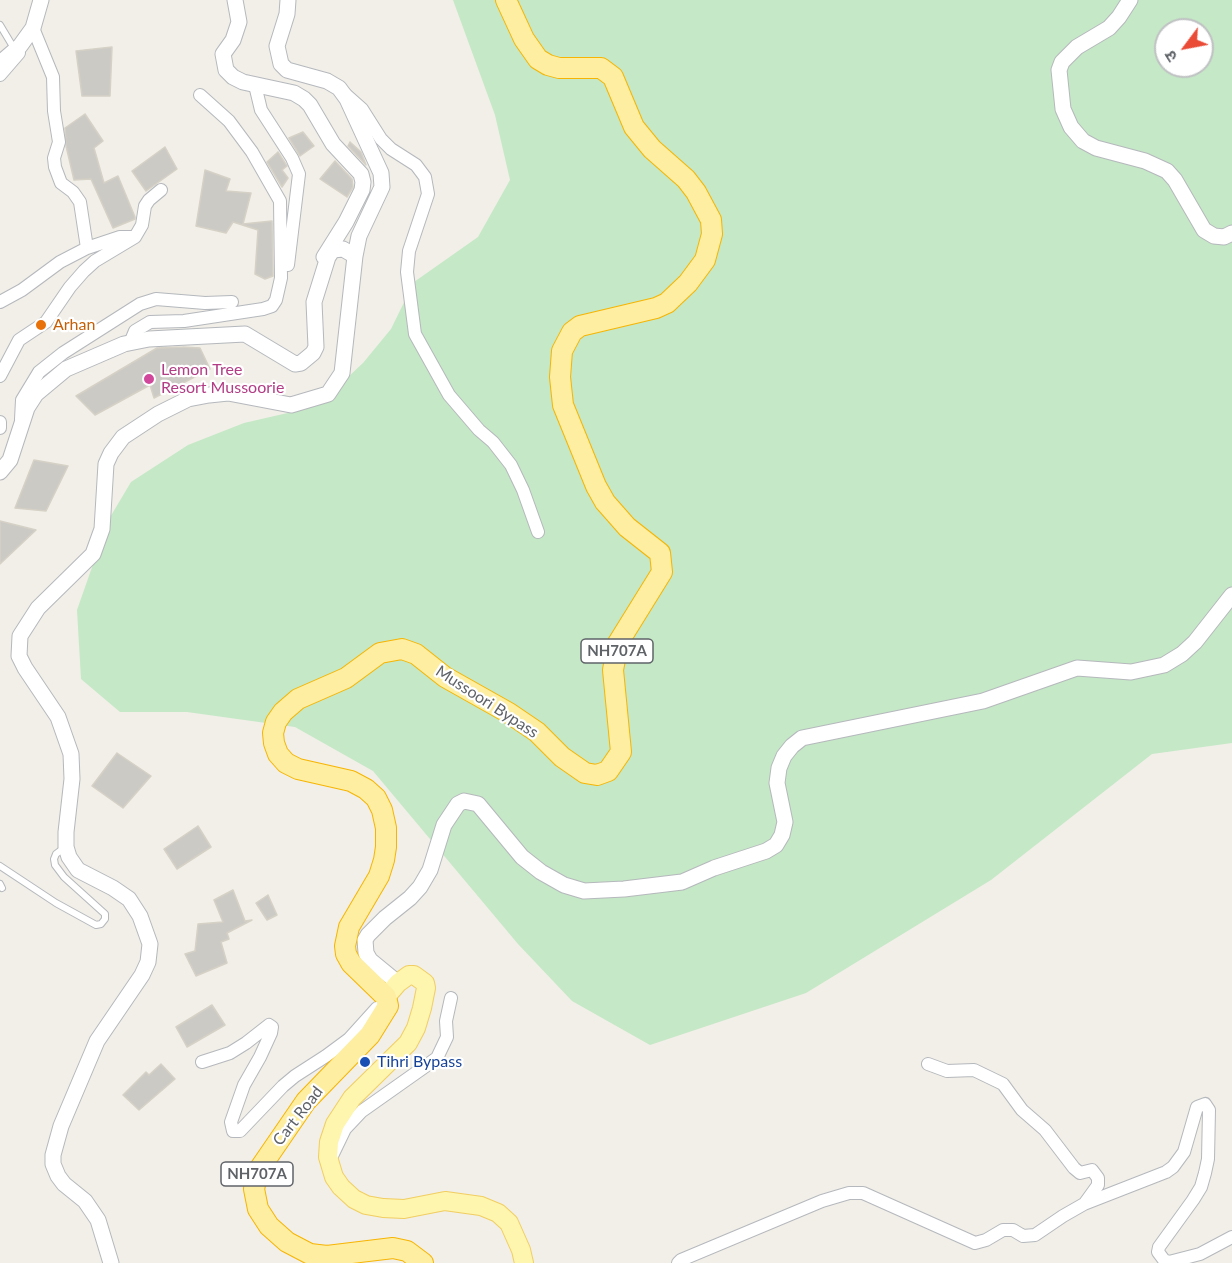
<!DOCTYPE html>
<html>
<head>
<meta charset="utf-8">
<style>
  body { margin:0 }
  #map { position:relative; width:1232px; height:1263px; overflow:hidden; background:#f1efe8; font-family:Lato,"Noto Sans Devanagari",sans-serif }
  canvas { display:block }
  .north { position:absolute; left:1154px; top:18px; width:60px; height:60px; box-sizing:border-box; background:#fff; border:2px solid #bfc1c3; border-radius:50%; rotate:238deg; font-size:16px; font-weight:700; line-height:24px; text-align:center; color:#5f6368 }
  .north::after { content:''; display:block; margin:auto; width:21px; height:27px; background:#e94b36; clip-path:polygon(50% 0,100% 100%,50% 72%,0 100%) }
</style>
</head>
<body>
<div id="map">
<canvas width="1232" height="1263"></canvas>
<div class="north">उ</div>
</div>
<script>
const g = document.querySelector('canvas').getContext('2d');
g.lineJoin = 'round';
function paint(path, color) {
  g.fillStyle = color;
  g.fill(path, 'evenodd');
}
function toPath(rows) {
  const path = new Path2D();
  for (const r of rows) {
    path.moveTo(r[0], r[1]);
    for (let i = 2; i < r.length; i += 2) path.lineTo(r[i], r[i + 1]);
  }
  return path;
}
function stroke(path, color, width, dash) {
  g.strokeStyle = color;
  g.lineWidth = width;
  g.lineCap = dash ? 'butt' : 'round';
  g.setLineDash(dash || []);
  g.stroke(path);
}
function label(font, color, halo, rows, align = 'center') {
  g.font = font + ' Lato,sans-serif';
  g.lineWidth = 4.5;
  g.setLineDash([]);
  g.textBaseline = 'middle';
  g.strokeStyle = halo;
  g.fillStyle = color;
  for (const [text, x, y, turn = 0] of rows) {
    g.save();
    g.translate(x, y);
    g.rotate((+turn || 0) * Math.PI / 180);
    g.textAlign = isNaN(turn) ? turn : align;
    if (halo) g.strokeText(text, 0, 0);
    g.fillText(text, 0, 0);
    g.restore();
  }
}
paint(toPath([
  [453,0,1232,0,1232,743,1152,754,991,880,806,993,650,1045,572,1001,518,944,373,771,295,727,187,712,120,712,81,679,77,610,109,519,131,482,188,445,244,423,292,412,330,394,363,363,391,329,414,282,478,237,510,180,495,115],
  [1166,30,1202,30,1202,66,1166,66]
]), '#c5e8c6');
const building = toPath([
  [112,47,110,96,82,96,76,51,112,47],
  [85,114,103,141,94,148,104,183,118,176,135,217,135,219,113,228,91,179,74,180,66,146,65,128,85,114],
  [303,132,314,146,300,156,289,138,303,132],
  [350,142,361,152,366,165,348,146,350,142],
  [165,147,177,169,146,191,132,171,165,147],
  [278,152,287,166,282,170,288,178,282,187,267,162,278,152],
  [335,161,352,179,353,187,347,197,320,179,335,161],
  [205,170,230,179,226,191,251,193,243,224,272,221,273,276,265,279,255,274,258,230,233,222,226,233,196,226,205,170],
  [183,347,200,348,210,369,154,398,150,385,95,415,76,396,157,348,183,347],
  [34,460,68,466,46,511,15,508,34,460],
  [0,521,36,530,0,564,0,521],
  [117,753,151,776,123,808,92,786,117,753],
  [198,826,211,847,177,869,164,849,198,826],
  [233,890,245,921,252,920,227,933,229,939,221,942,227,963,196,976,185,954,195,951,198,924,223,922,214,900,233,890],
  [268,895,277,915,267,920,256,903,268,895],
  [212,1005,225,1025,187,1047,176,1027,212,1005],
  [161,1064,175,1079,139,1110,123,1095,146,1072,149,1075,161,1064]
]);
paint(building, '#cccac5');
stroke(building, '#d6d1c6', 1.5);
const service = toPath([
  [0,25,15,50],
  [0,866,56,903,96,925,101,924,105,919,105,914,64,877,55,865,54,859,56,854,64,848],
  [0,884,2,888]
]);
const minor = toPath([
  [33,28,53,77,54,111,59,142,54,158,55,167,61,183,73,192,80,202,87,248],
  [0,75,19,53],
  [255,85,261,110,292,158,299,174,288,265],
  [344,93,362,109,381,139,391,149,416,165,425,177,428,194,409,251,407,272,415,334,449,395,479,430,493,442,511,465,523,490,538,532],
  [0,302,22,290,60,262,87,248,120,237,135,237],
  [130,343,135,331,150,322,184,321,263,309,272,306,276,300,281,278,280,201,252,152,229,121,200,95],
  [0,376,19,340,46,322,70,287,84,271,95,261,135,237,142,225,145,206,149,200,161,190],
  [21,419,22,400,39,372,63,353,140,304,156,299,205,303,232,302],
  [0,422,0,428],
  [202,1062,230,1053,246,1043,269,1025,272,1027,271,1033,260,1057,244,1085,231,1122,233,1131,240,1131,283,1086,295,1076,326,1056,349,1039,377,1008],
  [928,1064,947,1071,974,1070,1003,1084,1022,1110,1045,1130,1074,1168,1080,1173,1092,1170,1098,1178,1098,1185,1085,1203],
  [331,1158,345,1129,362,1111,437,1058,447,1037,446,1021,451,998],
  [678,1263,681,1260,822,1201,849,1193,863,1193,975,1243,986,1240,1003,1230,1013,1230,1023,1236,1035,1235,1063,1216,1084,1204,1166,1172,1173,1167,1184,1152,1197,1107,1205,1104,1209,1110,1208,1159,1205,1173,1201,1187,1193,1200,1159,1247,1158,1252,1164,1260,1169,1262,1200,1254,1232,1237]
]);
const tertiary = toPath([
  [235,0,239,22,233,40,223,54,226,70,233,77,243,82,294,93,304,99,310,105,333,144,361,174,363,182,362,190,346,222,324,257],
  [288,0,287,14,277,46,281,64,287,70,327,81,339,88,347,99,381,173,382,187,359,236,355,256],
  [1130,0,1119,17,1109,28,1077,47,1062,62,1059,70,1063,109,1071,127,1083,141,1096,148,1145,161,1167,171,1175,180,1204,230,1214,236,1224,237,1232,233],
  [0,63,20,46,33,28,41,0],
  [0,472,10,460,27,408,36,394,66,369,124,344,149,339,245,334,295,364,301,363,313,353,316,347,314,302,328,257,333,250,343,249,355,256,342,373,328,394,291,405,228,393,209,395,188,399,158,414,123,437,111,453,106,464,102,529,93,554,38,608,20,636,19,656,25,668,58,717,71,754,72,779,66,832,66,847,69,857,78,870,113,888,129,899,140,916,150,944,148,962,142,975,97,1041,61,1126,53,1155,53,1164,58,1176,64,1184,85,1201,98,1220,111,1263],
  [398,983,370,960,366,953,365,940,368,935,385,918,410,898,420,887,430,870,444,825,458,804,464,801,478,804,522,857,541,872,564,885,584,891,624,889,682,882,714,868,766,851,776,845,782,835,785,822,777,783,779,768,784,756,792,746,802,738,983,701,1077,668,1131,672,1164,665,1182,654,1195,642,1232,595]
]);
const primary = toPath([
  [386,997,398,983,409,975,414,975,425,983,426,988,422,1008,416,1028,408,1043,352,1098,335,1124,329,1142,328,1157,334,1177,341,1187,354,1199,366,1205,383,1208,404,1209,445,1201,481,1206,498,1213,509,1223,521,1250,524,1263]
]);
const trunk = toPath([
  [423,1263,407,1251,393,1248,327,1256,310,1254,287,1242,269,1226,258,1209,254,1189,258,1171,306,1101,370,1035,388,1006,386,997,351,963,346,954,345,946,349,927,379,876,384,860,386,847,386,828,382,810,376,798,366,789,351,781,298,769,286,763,278,754,274,743,273,733,276,722,283,712,298,699,346,678,380,653,402,649,416,654,445,677,509,713,537,732,562,757,585,773,597,775,608,771,621,752,613,670,618,643,662,572,660,553,627,527,605,502,596,486,563,405,560,377,562,351,572,332,580,326,656,308,667,303,688,283,705,260,712,234,711,220,696,192,686,179,652,149,634,127,613,77,601,68,559,68,548,65,538,59,524,39,506,0]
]);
stroke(service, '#b5b8bc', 8);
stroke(minor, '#b5b8bc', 14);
stroke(tertiary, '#b5b8bc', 17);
stroke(primary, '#f1ce61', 20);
stroke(trunk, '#f7b402', 22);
stroke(service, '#fff', 6);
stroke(minor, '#fff', 12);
stroke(tertiary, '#fff', 15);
stroke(primary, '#fef5af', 18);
stroke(trunk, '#fdeea1', 20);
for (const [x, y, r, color] of [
  [41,325,6,"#e8710a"],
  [149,379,6,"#d1479c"],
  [365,1062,6,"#1a4fb4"]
]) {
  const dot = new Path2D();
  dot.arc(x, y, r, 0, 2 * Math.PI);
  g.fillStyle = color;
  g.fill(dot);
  stroke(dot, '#fff', 2);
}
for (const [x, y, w] of [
  [617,651,72],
  [257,1174,72]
]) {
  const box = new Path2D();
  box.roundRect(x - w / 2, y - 12, w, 24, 4.5);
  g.fillStyle = '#fff';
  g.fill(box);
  stroke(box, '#5f6368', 1.5);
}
label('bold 15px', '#5f6368', null, [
  ["NH707A",617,651],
  ["NH707A",257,1174]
]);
label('16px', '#c56008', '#fff', [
  ["Arhan",53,325]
], 'left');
label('16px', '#b23c85', '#fff', [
  ["Lemon Tree",161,370],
  ["Resort Mussoorie",161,388]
], 'left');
label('16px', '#5f6368', '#fff', [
  ["Mussoori Bypass",487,702,33],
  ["Cart Road",298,1116,-52]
]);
label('16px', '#164399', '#fff', [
  ["Tihri Bypass",377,1062]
], 'left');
</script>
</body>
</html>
